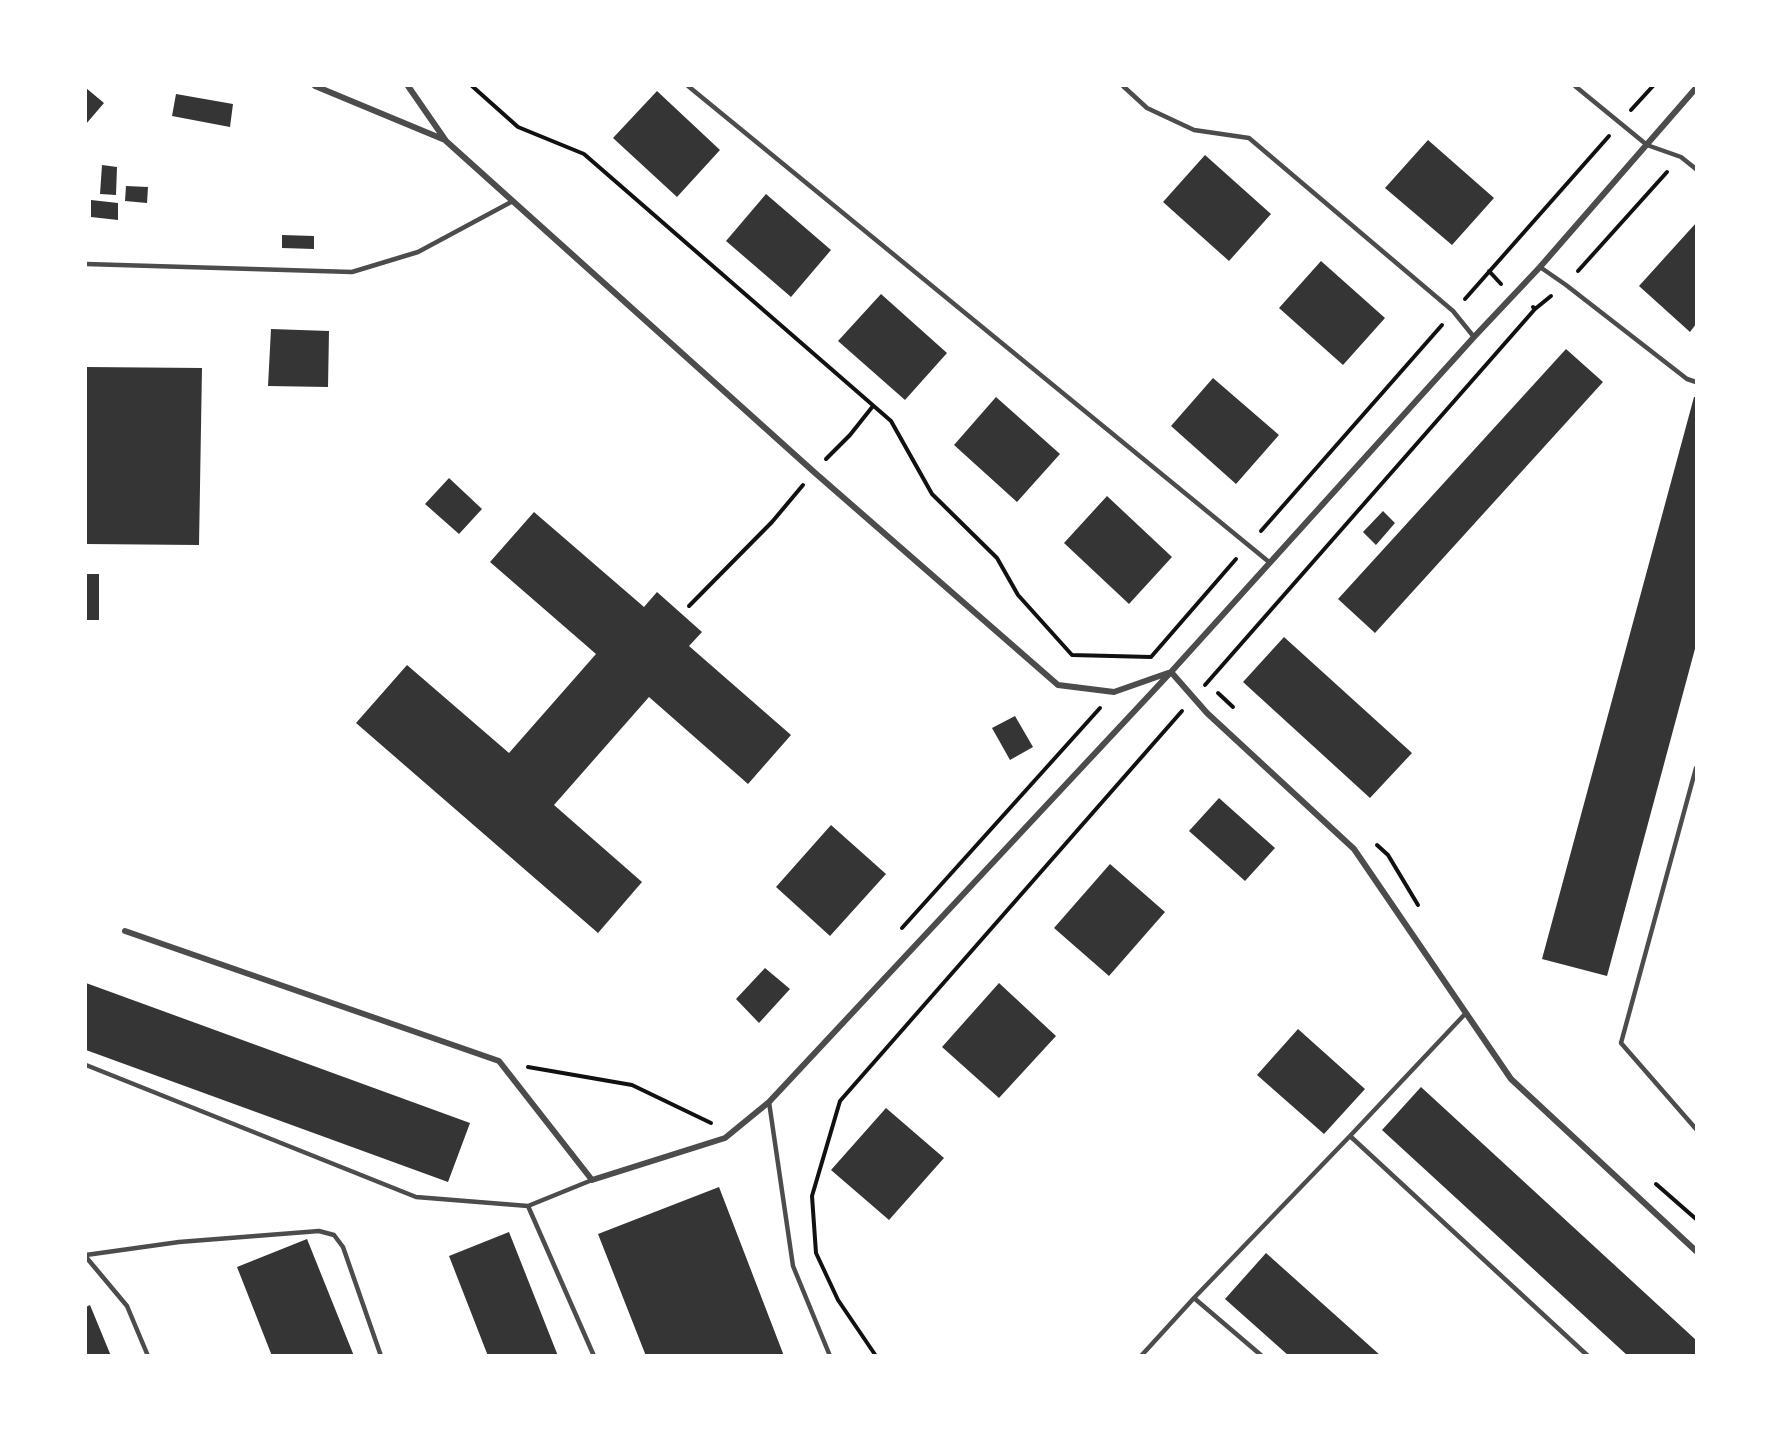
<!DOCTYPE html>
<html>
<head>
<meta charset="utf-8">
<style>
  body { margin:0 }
  #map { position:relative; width:1782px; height:1441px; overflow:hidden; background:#fff; font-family:"Fira Sans Condensed",sans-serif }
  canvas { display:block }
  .frame { position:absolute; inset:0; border:87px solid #fff; pointer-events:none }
</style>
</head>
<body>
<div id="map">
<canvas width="1782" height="1441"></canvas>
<div class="frame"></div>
</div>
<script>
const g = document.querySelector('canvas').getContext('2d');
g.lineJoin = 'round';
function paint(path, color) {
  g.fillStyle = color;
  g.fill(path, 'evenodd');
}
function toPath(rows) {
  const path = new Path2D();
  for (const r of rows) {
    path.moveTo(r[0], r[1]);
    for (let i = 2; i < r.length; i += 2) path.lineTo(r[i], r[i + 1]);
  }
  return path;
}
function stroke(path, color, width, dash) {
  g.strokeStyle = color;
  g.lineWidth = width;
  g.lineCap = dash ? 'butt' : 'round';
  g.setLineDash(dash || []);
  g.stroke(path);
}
paint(toPath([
  [86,88,104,103,86,124],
  [657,91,720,150,677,197,613,138],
  [176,94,233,104,230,127,172,116],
  [1428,140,1494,198,1452,245,1385,188],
  [1205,155,1271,214,1229,261,1163,202],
  [102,165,117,167,116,195,100,194],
  [126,186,148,187,147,203,125,201],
  [766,194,831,250,791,297,726,241],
  [91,200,118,203,118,220,91,217],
  [1696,223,1696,324,1690,332,1639,286],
  [282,235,314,236,314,249,282,248],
  [1321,261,1385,318,1343,365,1279,308],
  [881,294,947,353,905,400,838,341],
  [271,329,329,331,328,387,268,386],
  [1566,349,1603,382,1375,633,1338,599],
  [86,367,202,368,199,545,86,544],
  [1213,378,1279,435,1236,484,1171,426],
  [996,397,1060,454,1017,502,954,445],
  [1694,397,1696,397,1696,645,1607,976,1542,959],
  [449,478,482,509,459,534,425,504],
  [1107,496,1172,557,1129,604,1064,543],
  [1383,511,1395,523,1376,545,1363,532],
  [534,512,644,607,657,592,702,632,689,646,791,735,748,784,649,697,554,805,642,882,598,933,356,723,407,665,509,753,596,654,490,562],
  [86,574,99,574,99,620,86,620],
  [1284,637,1412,753,1370,798,1243,682],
  [1015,716,1033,747,1010,760,992,728],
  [1219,798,1275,848,1245,881,1189,831],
  [831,825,886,874,830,936,776,887],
  [1110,864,1165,912,1109,976,1054,928],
  [765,968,790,989,759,1023,736,999],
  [86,983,470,1123,448,1182,86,1050],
  [999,983,1056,1036,999,1098,942,1047],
  [1298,1029,1365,1089,1324,1134,1257,1075],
  [1421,1087,1696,1340,1696,1356,1628,1356,1382,1130],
  [886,1108,944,1158,889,1220,831,1170],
  [719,1187,784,1356,646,1356,598,1234],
  [509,1232,558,1356,488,1356,449,1256],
  [307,1239,354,1356,272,1356,237,1267],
  [1266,1253,1381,1356,1289,1356,1225,1299],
  [90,1305,111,1356,86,1356,86,1307]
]), '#353535');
stroke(toPath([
  [472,86,518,127,584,154,891,421,932,494,997,558,1018,595,1072,655,1151,657,1236,559],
  [1631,110,1653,86],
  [1489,271,1501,284],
  [1578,271,1667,172],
  [1465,299,1609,136],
  [1533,307,1535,309,1551,296],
  [826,459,850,435,873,406],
  [1261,531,1442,325],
  [689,606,772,522,803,485],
  [1205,685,1535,309],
  [1218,693,1233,707],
  [1377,845,1388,855,1418,905],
  [902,928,1100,708],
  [528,1067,632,1085,711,1123],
  [1656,1184,1696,1219],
  [876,1356,838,1300,816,1253,812,1196,840,1101,1182,711]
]), '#111', 4);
stroke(toPath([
  [688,86,1269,562],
  [1123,86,1147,108,1194,130,1249,138,1453,311,1474,337],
  [1575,86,1647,145,1681,157,1696,169],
  [86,264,352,272,418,252,513,201],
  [1540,267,1566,285,1687,379,1696,382],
  [1696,768,1621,1043,1696,1129],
  [86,1065,416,1197,528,1206,592,1180],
  [769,1102,793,1266,830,1356],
  [1350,1136,1588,1356],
  [528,1206,594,1356],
  [86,1255,179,1242,319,1231,334,1235,343,1247,381,1356],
  [86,1257,127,1306,148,1356],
  [1194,1298,1262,1356],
  [1141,1356,1194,1298,1350,1136,1465,1014]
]), '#4c4c4c', 4.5);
stroke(toPath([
  [315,86,445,140],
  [408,86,446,141,814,472,1058,685,1114,692,1168,673],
  [1171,672,1207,713,1354,849,1511,1079,1696,1251],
  [125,931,499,1061,592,1180,725,1138,769,1102,1171,672,1474,337,1540,267,1696,88]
]), '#4c4c4c', 6);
</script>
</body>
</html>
